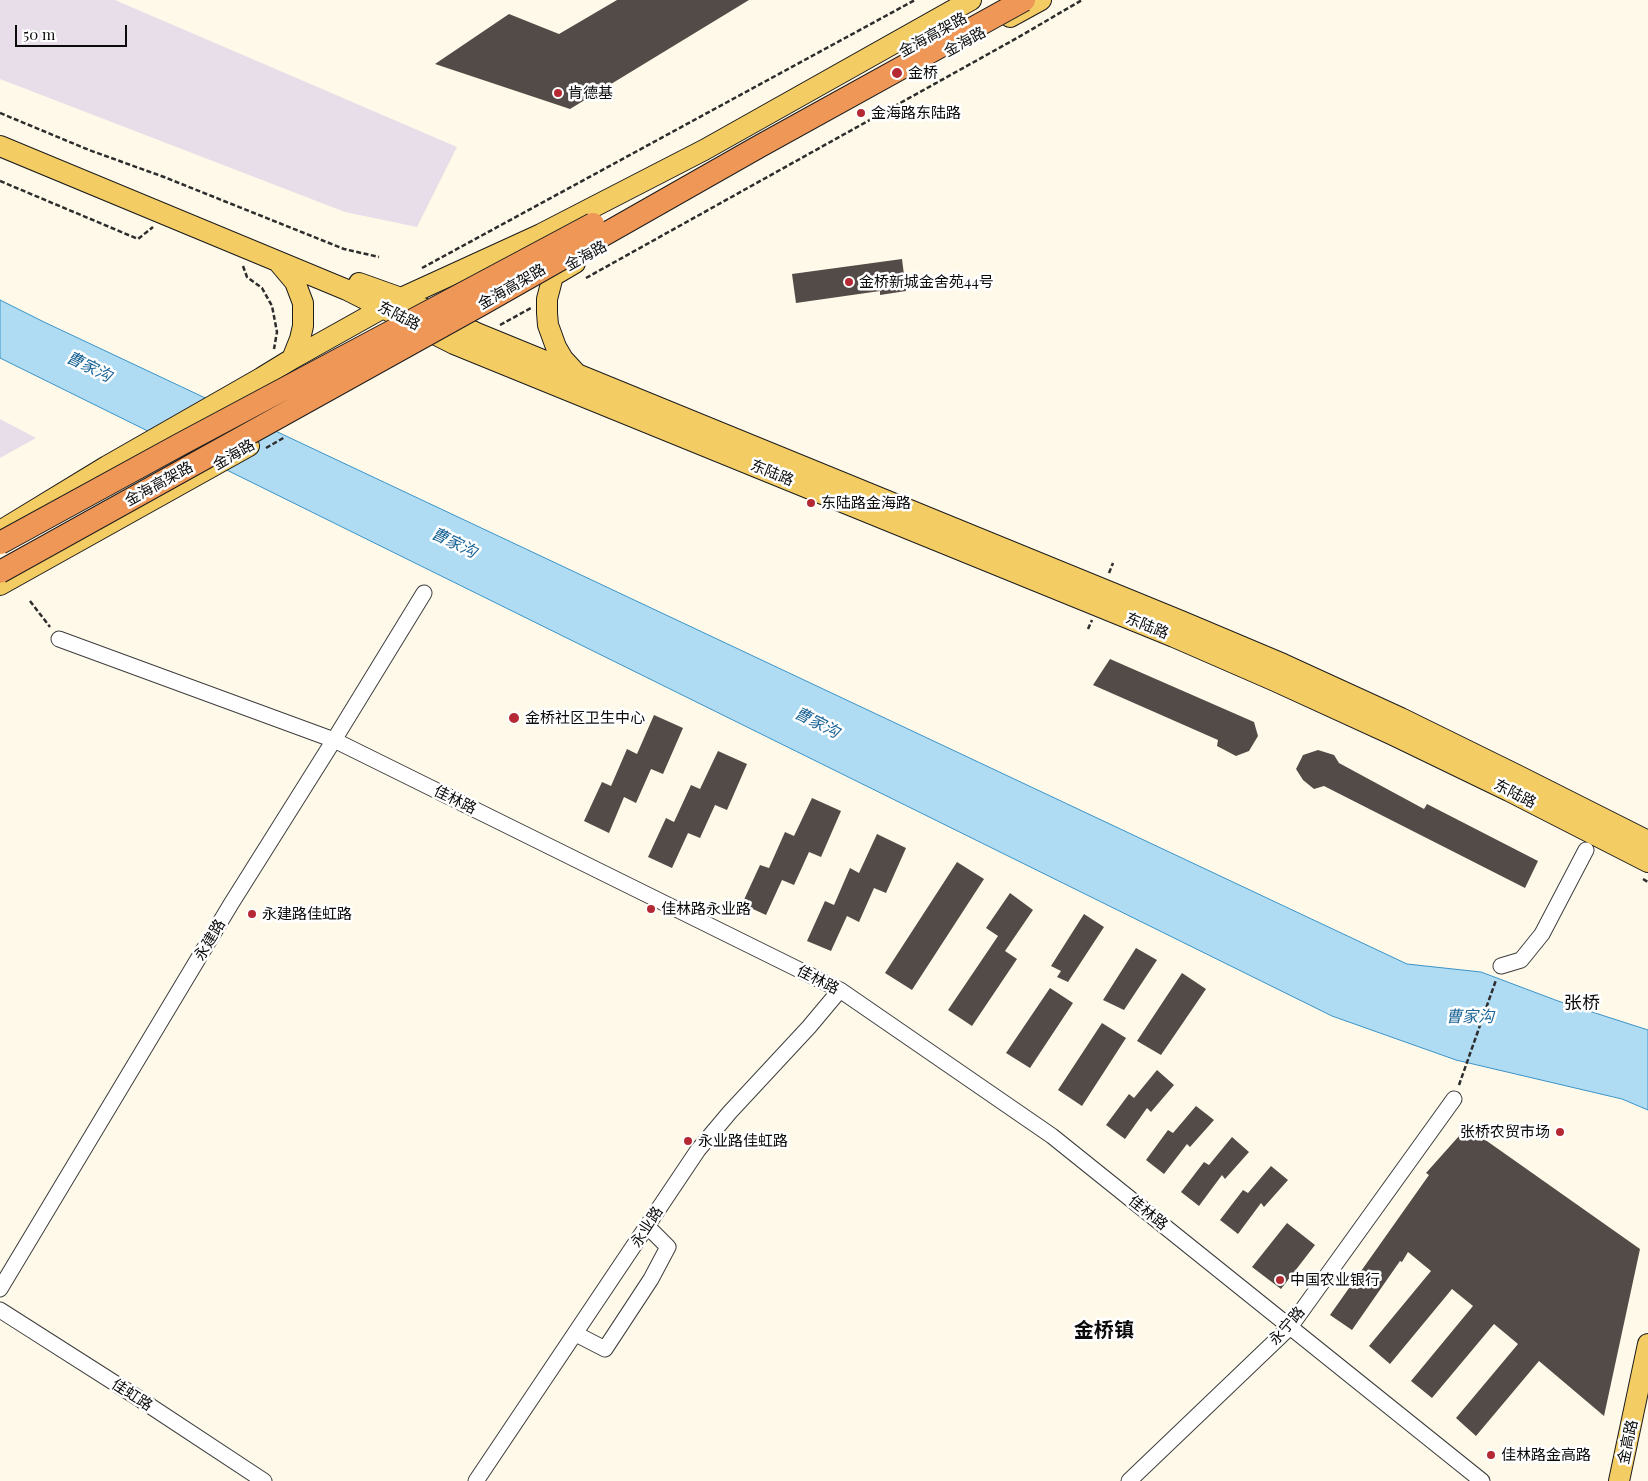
<!DOCTYPE html>
<html>
<head>
<meta charset="utf-8">
<style>
  body { margin:0 }
  #map { position:relative; width:1648px; height:1481px; overflow:hidden; background:#fef9e9; font-family:"Playfair Display",serif }
  canvas { display:block }
  .scale { position:absolute; left:15px; top:25px; width:112px; height:22px; box-sizing:border-box; border:2px solid #0b0b0b; border-top:0; padding-left:6px; font-size:15px; line-height:18px; white-space:nowrap; color:#0b0b0b; -webkit-text-stroke:4px #fff; paint-order:stroke }
</style>
</head>
<body>
<div id="map">
<canvas width="1648" height="1481"></canvas>
<div class="scale">50 m</div>
</div>
<script>
const g = document.querySelector('canvas').getContext('2d');
g.lineJoin = 'round';
function paint(path, color) {
  g.fillStyle = color;
  g.fill(path, 'evenodd');
}
function toPath(rows) {
  const path = new Path2D();
  for (const r of rows) {
    path.moveTo(r[0], r[1]);
    for (let i = 2; i < r.length; i += 2) path.lineTo(r[i], r[i + 1]);
  }
  return path;
}
function stroke(path, color, width, dash) {
  g.strokeStyle = color;
  g.lineWidth = width;
  g.lineCap = dash ? 'butt' : 'round';
  g.setLineDash(dash || []);
  g.stroke(path);
}
function label(font, color, halo, rows, align = 'center') {
  g.font = font + ' "Playfair Display","Noto Sans SC",serif';
  g.lineWidth = 5;
  g.setLineDash([]);
  g.textBaseline = 'middle';
  g.strokeStyle = halo;
  g.fillStyle = color;
  for (const [text, x, y, turn = 0] of rows) {
    g.save();
    g.translate(x, y);
    g.rotate((+turn || 0) * Math.PI / 180);
    g.textAlign = isNaN(turn) ? turn : align;
    if (halo) g.strokeText(text, 0, 0);
    g.fillText(text, 0, 0);
    g.restore();
  }
}
paint(toPath([
  [0,0,115,0,457,147,417,227,345,212,0,79],
  [0,419,36,438,0,458]
]), '#e8deea');
const water = toPath([
  [0,300,44,322,1407,964,1481,972,1558,1001,1648,1030,1648,1110,1622,1099,1456,1060,1332,1016,0,358,0,300]
]);
paint(water, '#b0dcf3');
stroke(water, '#3a93c7', 1);
paint(toPath([
  [617,0,749,0,570,109,435,64,509,14,559,34],
  [902,259,906,291,880,295,880,291,796,303,792,274],
  [1110,659,1254,722,1258,736,1249,751,1236,756,1217,746,1218,740,1093,685],
  [654,715,683,728,663,774,651,769,636,803,624,797,609,833,584,821,602,782,611,786,627,749,637,754],
  [1318,750,1334,755,1339,763,1424,809,1427,804,1538,861,1525,888,1324,786,1314,789,1303,780,1296,769,1303,755],
  [718,751,747,764,727,810,715,805,700,838,688,833,672,868,648,857,666,818,674,822,691,785,700,789],
  [812,798,841,811,821,857,809,852,794,885,782,880,766,915,742,904,760,865,769,868,785,832,794,836],
  [877,834,906,848,886,893,874,888,859,922,847,916,831,951,807,941,825,901,834,905,850,868,859,873],
  [957,862,984,879,912,990,885,973],
  [1010,893,1033,910,1005,951,1017,959,972,1026,948,1010,998,936,986,928],
  [1084,914,1104,927,1068,982,1057,977,1061,971,1051,966],
  [1136,948,1157,960,1124,1010,1103,1000],
  [1182,973,1206,989,1161,1055,1137,1041],
  [1050,988,1073,1003,1030,1068,1006,1053],
  [1102,1023,1126,1038,1082,1106,1058,1090],
  [1157,1070,1174,1085,1151,1112,1147,1108,1125,1139,1106,1125,1129,1094,1134,1098],
  [1196,1106,1214,1120,1190,1147,1187,1144,1164,1174,1146,1160,1168,1130,1173,1133],
  [1467,1127,1640,1249,1604,1416,1539,1361,1476,1436,1456,1418,1518,1344,1494,1324,1432,1398,1411,1381,1473,1306,1452,1289,1390,1364,1369,1346,1431,1271,1408,1252,1402,1262,1400,1261,1352,1330,1330,1315,1429,1175,1426,1173],
  [1232,1137,1249,1152,1225,1179,1222,1175,1199,1206,1181,1192,1204,1162,1209,1165],
  [1271,1166,1288,1180,1264,1207,1261,1203,1238,1234,1220,1220,1243,1190,1248,1193],
  [1287,1223,1315,1245,1281,1289,1252,1267]
]), '#534b47');
const minor = toPath([
  [59,639,334,740,840,990,1052,1136,1482,1481],
  [1501,966,1521,960,1542,934,1586,850],
  [0,1289,231,904,334,740,424,593],
  [0,1310,135,1396,264,1481],
  [576,1334,605,1349,651,1279,668,1247,647,1226],
  [476,1481,698,1150,730,1112,809,1027,840,990],
  [1129,1481,1290,1327,1454,1099]
]);
const major = toPath([
  [1010,17,1041,0],
  [0,146,347,290,454,344,1174,637,1275,681,1393,735,1509,791,1648,862],
  [279,263,295,282,303,303,303,326,300,339,292,359],
  [575,263,553,276,547,299,547,313,548,325,556,347,563,359,575,372],
  [359,283,401,298,479,334,1181,621,1283,664,1401,718,1517,775,1648,841],
  [0,531,107,466,261,378,292,359,401,298,541,234,704,150,971,0],
  [0,585,249,446],
  [1619,1481,1648,1344]
]);
stroke(minor, '#3e3e3e', 17);
stroke(major, '#1c1c1c', 22);
stroke(toPath([
  [0,113,89,150,164,177,344,249,379,257],
  [0,181,138,239,153,227],
  [243,266,247,277,262,288,272,306,277,332,274,349],
  [422,268,915,0],
  [586,278,1017,38,1082,0],
  [500,325,531,308],
  [266,448,285,437],
  [1109,573,1113,563],
  [30,601,50,627],
  [1088,629,1092,620],
  [1643,879,1648,882],
  [1459,1085,1496,980]
]), '#2d2d2d', 2.5, [5, 2.5]);
stroke(minor, '#fff', 15);
stroke(major, '#f3cc64', 20);
const highwayBridge = toPath([
  [0,543,179,445,593,224],
  [0,572,482,304,760,146,1024,0]
]);
stroke(highwayBridge, '#1c1c1c', 24, []);
stroke(highwayBridge, '#ef9756', 22);
for (const [x, y, r, color] of [
  [897,73,6,"#b42934"],
  [558,93,5,"#b42934"],
  [861,113,5,"#b42934"],
  [849,282,5,"#b42934"],
  [811,503,5,"#b42934"],
  [514,718,6,"#b42934"],
  [651,909,5,"#b42934"],
  [252,914,5,"#b42934"],
  [1560,1132,5,"#b42934"],
  [688,1141,5,"#b42934"],
  [1280,1280,5,"#b42934"],
  [1491,1455,5,"#b42934"]
]) {
  const dot = new Path2D();
  dot.arc(x, y, r, 0, 2 * Math.PI);
  g.fillStyle = color;
  g.fill(dot);
  stroke(dot, '#fff', 2);
}
label('15px', '#0b0b0b', '#fff', [
  ["金海高架路",933,35,-29],
  ["金海路",965,42,-29],
  ["金海路",586,256,-29],
  ["金海高架路",512,287,-30],
  ["东陆路",399,316,27],
  ["金海路",234,455,-30],
  ["东陆路",772,473,22],
  ["金海高架路",159,484,-29],
  ["东陆路",1147,626,22],
  ["东陆路",1515,794,27],
  ["佳林路",455,800,26],
  ["永建路",210,940,-59],
  ["佳林路",818,980,27],
  ["佳林路",1148,1213,39],
  ["永业路",647,1227,-57],
  ["永宁路",1287,1326,-49],
  ["佳虹路",132,1395,33],
  ["金高路",1628,1442,-78]
]);
label('15px', '#0b0b0b', '#fff', [
  ["金桥",908,73],
  ["肯德基",568,93],
  ["金海路东陆路",871,113],
  ["金桥新城金舍苑44号",859,282],
  ["东陆路金海路",821,503],
  ["金桥社区卫生中心",525,718],
  ["佳林路永业路",661,909],
  ["永建路佳虹路",262,914],
  ["张桥农贸市场",1550,1132,"right"],
  ["永业路佳虹路",698,1141],
  ["中国农业银行",1290,1280],
  ["佳林路金高路",1501,1455]
], 'left');
label('italic 16px', '#1a6496', '#fff', [
  ["曹家沟",89,367,26],
  ["曹家沟",454,543,26],
  ["曹家沟",817,723,27],
  ["曹家沟",1470,1017]
]);
label('18px', '#0b0b0b', '#fff', [
  ["张桥",1582,1003]
]);
label('bold 20px', '#0b0b0b', '#fff', [
  ["金桥镇",1104,1331]
]);
</script>
</body>
</html>
